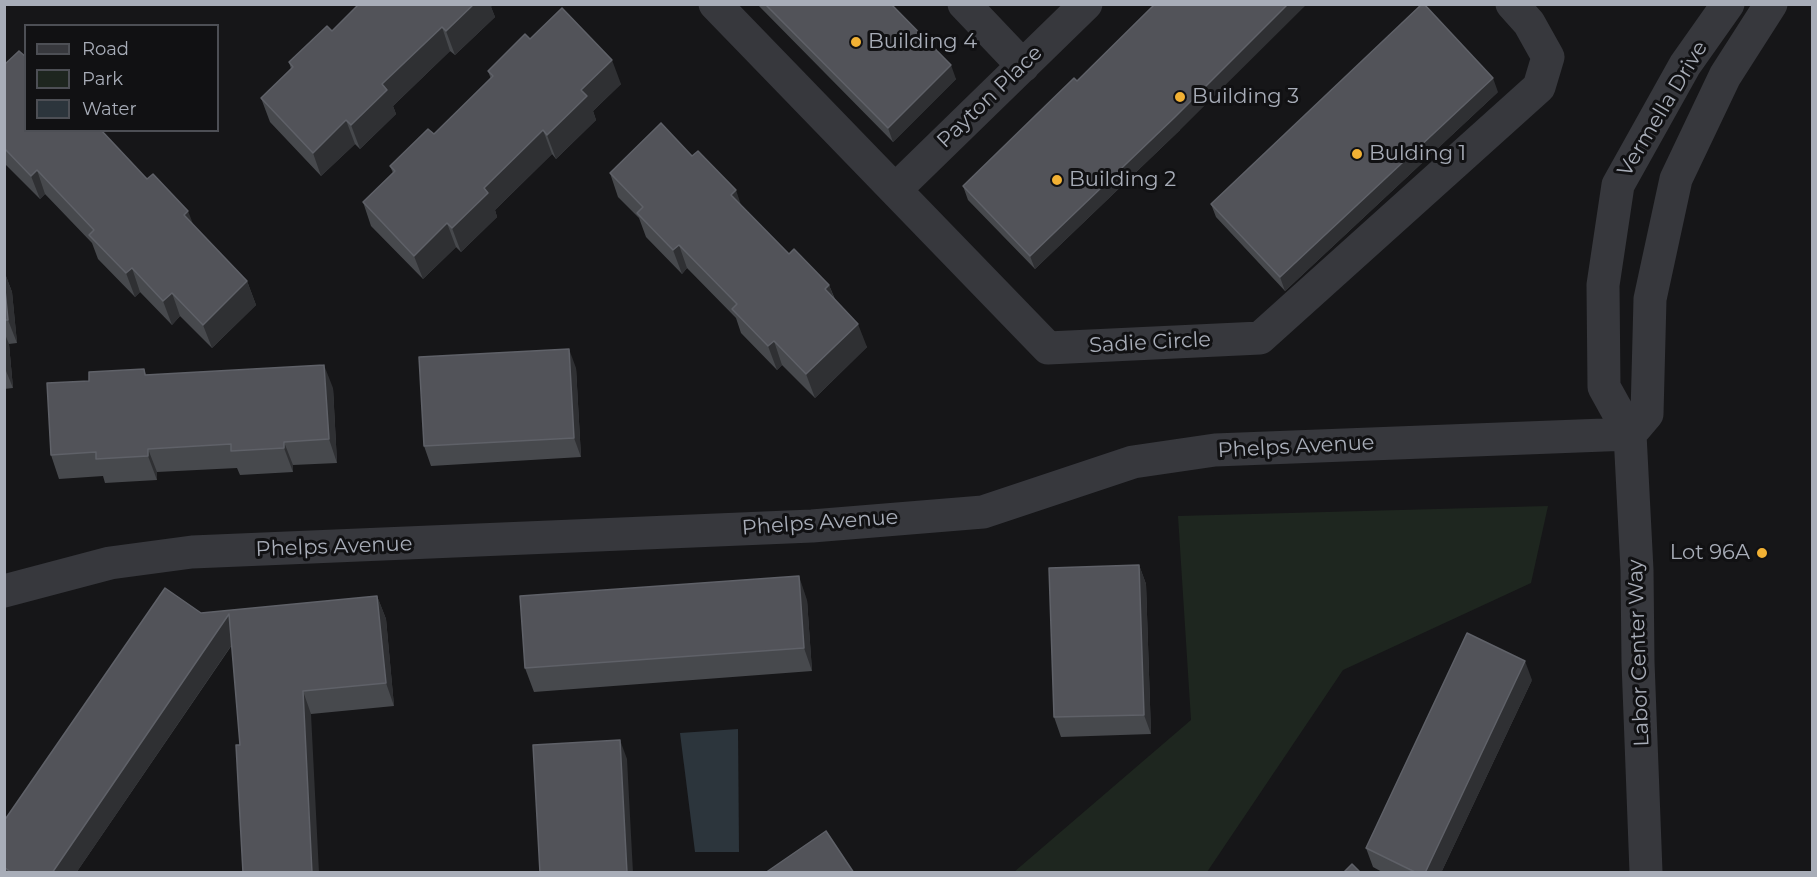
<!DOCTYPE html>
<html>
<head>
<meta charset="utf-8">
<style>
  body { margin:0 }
  #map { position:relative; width:1817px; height:877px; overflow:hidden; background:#161618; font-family:Montserrat,sans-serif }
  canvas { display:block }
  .frame { position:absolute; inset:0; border:6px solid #a8adb8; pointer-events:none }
  .legend { position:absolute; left:24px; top:24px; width:195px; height:108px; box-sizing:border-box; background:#111113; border:2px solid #4d4f55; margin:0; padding:8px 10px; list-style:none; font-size:18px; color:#a8adb8 }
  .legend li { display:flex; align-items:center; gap:12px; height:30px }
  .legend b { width:30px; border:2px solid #4d4f55 }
</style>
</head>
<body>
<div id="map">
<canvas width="1817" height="877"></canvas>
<div class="frame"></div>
<ul class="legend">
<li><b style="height:8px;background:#37383d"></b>Road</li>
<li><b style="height:16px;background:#1e261f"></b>Park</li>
<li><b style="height:16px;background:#2c353c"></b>Water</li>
</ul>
</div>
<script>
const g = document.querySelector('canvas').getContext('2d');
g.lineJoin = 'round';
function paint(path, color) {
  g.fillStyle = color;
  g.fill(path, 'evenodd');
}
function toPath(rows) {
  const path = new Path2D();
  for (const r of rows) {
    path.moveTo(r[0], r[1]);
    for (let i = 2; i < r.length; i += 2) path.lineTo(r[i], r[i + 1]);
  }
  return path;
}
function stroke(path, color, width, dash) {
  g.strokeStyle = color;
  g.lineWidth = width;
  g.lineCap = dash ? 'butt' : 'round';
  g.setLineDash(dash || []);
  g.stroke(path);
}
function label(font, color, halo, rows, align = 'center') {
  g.font = font + ' Montserrat,sans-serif';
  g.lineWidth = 6;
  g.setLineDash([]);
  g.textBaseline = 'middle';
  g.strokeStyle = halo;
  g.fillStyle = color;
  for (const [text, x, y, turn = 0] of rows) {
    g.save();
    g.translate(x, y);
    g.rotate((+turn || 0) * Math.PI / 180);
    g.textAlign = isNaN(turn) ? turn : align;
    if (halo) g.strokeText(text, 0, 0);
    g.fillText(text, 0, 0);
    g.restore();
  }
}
paint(toPath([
  [1548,506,1531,583,1343,670,1207,872,1014,872,1191,720,1178,516]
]), '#1e261f');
paint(toPath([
  [738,729,739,852,695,852,680,733]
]), '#2c353c');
stroke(toPath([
  [715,4,1048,348,1260,338,1539,87,1548,57,1529,23,1512,4],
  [964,4,1023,66],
  [895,190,1086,4],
  [1630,434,1647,414,1650,299,1676,179,1725,76,1771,4],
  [4,591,110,563,192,552,812,526,983,512,1133,462,1215,450,1630,434],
  [1646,872,1638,662,1637,570,1630,434,1604,387,1603,285,1618,185,1685,65,1728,4]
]), '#37383d', 33);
paint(toPath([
  [757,4,891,4,956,79,893,142],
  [491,7,495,17,455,55,450,51,393,106,396,114,360,149,355,144,321,176,270,122,261,98,291,69,289,62,332,31],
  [530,39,621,84,593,111,596,120,556,159,552,154,495,210,497,217,461,252,456,247,423,279,371,226,363,202,393,173,390,166,434,134,491,79,488,71],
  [4,65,26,130,147,179,247,281,256,305,212,348,180,316,172,325,140,292,135,297,98,259,92,243,45,194,40,199,4,163],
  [1077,81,1180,130,1035,269,968,200,963,186],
  [1498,92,1285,291,1216,217,1211,204],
  [610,173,741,206,789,254,829,285,835,299,867,347,815,398,782,365,777,370,741,333,736,318,687,268,682,274,646,237,639,218,618,197],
  [4,271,12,292,17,343,9,344,13,388,4,389],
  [576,368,581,457,431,466,424,446],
  [144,369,146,375,333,388,337,463,293,465,293,472,240,475,237,468,157,472,157,480,105,483,103,476,59,479,51,455,89,381],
  [1139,565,1146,584,1151,734,1061,737,1054,717],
  [377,596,386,619,394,706,311,714,240,745,232,645,76,873,4,873,4,821,201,613],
  [807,600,812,671,534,692,525,668],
  [1532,680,1441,873,1384,873,1373,867,1366,848]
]), '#47494d');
paint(toPath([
  [474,4,494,4,491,7,495,17,455,55,446,31],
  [1288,4,1307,4,1180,130,1035,269,1030,256],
  [442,27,450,51,393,106,396,114,360,149,351,125,382,84],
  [612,60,621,84,593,111,596,120,556,159,547,135,581,90],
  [951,65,956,79,893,142,888,128],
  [1493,78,1498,92,1285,291,1280,277],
  [346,120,355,144,321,176,313,153],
  [543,130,552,154,495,210,497,217,461,252,452,228,484,188],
  [37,170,45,194,40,199,31,176],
  [736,190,744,214,731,195],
  [188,211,197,234,184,215],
  [447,223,456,247,423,279,414,256],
  [679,245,687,268,682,274,673,250],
  [132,268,140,292,135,297,126,273],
  [4,271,12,292,17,343,8,320],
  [247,281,256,305,212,348,203,325],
  [829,285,838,309,825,289],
  [172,293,180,316,172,325,163,301],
  [858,324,867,347,815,398,806,374],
  [4,332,9,344,13,388,4,366],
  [774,341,782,365,777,370,768,346],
  [569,349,576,368,581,457,574,438],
  [324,365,333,388,337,463,329,439],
  [284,442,293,465,293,472,284,448],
  [148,449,157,472,157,480,148,456],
  [1139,565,1146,584,1151,734,1144,715],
  [799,576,807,600,812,671,804,648],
  [377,596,386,619,394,706,386,683],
  [229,614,237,637,76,873,52,873],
  [1525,661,1532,680,1441,873,1425,873],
  [303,691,311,714,319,873,312,873],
  [620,740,627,759,633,873,627,873]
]), '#2f3033');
const building = toPath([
  [359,4,474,4,446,31,442,27,382,84,387,90,351,125,346,120,313,153,261,98,293,67,289,62,327,26,332,31,359,4],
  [765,4,891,4,951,65,888,128,765,4],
  [1155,4,1288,4,1175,117,1030,256,963,186,1074,78,1077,81,1155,4],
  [1422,4,1424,4,1493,78,1280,277,1211,204,1422,4],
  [562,8,612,60,581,90,587,96,547,135,543,130,484,188,488,193,452,228,447,223,414,256,363,202,395,171,390,166,428,129,434,134,493,76,488,71,525,34,530,39,562,8],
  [19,51,26,57,26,130,101,130,147,179,153,174,188,211,184,215,247,281,203,325,172,293,163,301,132,268,126,273,89,235,94,230,37,170,31,176,4,148,4,65,19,51],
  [661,123,692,156,698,151,736,190,731,195,789,254,794,249,829,285,825,289,858,324,806,374,774,341,768,346,732,309,737,304,679,245,673,250,637,213,643,207,610,173,661,123],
  [4,280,8,320,4,320,4,280],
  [569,349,574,438,424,446,419,357,569,349],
  [324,365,329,439,284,442,284,448,231,451,231,444,148,449,148,456,96,459,96,452,51,455,47,383,89,381,89,372,144,369,145,375,324,365],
  [1139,565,1144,715,1054,717,1049,568,1139,565],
  [799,576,804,648,525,668,520,596,799,576],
  [165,588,201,613,377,596,386,683,303,691,312,873,243,873,236,745,240,745,229,614,52,873,12,873,4,867,4,821,165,588],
  [1467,633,1525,661,1425,873,1417,873,1366,848,1467,633],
  [620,740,627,873,540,873,533,745,620,740],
  [826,831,854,873,765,873,826,831],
  [1352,864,1361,873,1343,873,1352,864]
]);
paint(building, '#525359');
stroke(building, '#5f6168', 1.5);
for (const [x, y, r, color] of [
  [856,42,6,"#f2b134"],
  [1180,97,6,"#f2b134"],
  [1357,154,6,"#f2b134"],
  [1057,180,6,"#f2b134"],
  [1762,553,6,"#f2b134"]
]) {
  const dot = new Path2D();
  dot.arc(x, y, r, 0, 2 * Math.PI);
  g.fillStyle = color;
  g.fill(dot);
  stroke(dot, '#111113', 2);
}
label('21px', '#a8adb8', '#111113', [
  ["Building 4",868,42],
  ["Building 3",1192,97],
  ["Bulding 1",1369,154],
  ["Building 2",1069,180],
  ["Lot 96A",1750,553,"right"]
], 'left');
label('21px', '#a8adb8', '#111113', [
  ["Payton Place",990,97,-44],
  ["Vermella Drive",1663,109,-59],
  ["Sadie Circle",1150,343,-3],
  ["Phelps Avenue",1296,447,-3],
  ["Phelps Avenue",820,523,-4],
  ["Phelps Avenue",334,547,-2],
  ["Labor Center Way",1639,653,-92]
]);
</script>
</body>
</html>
